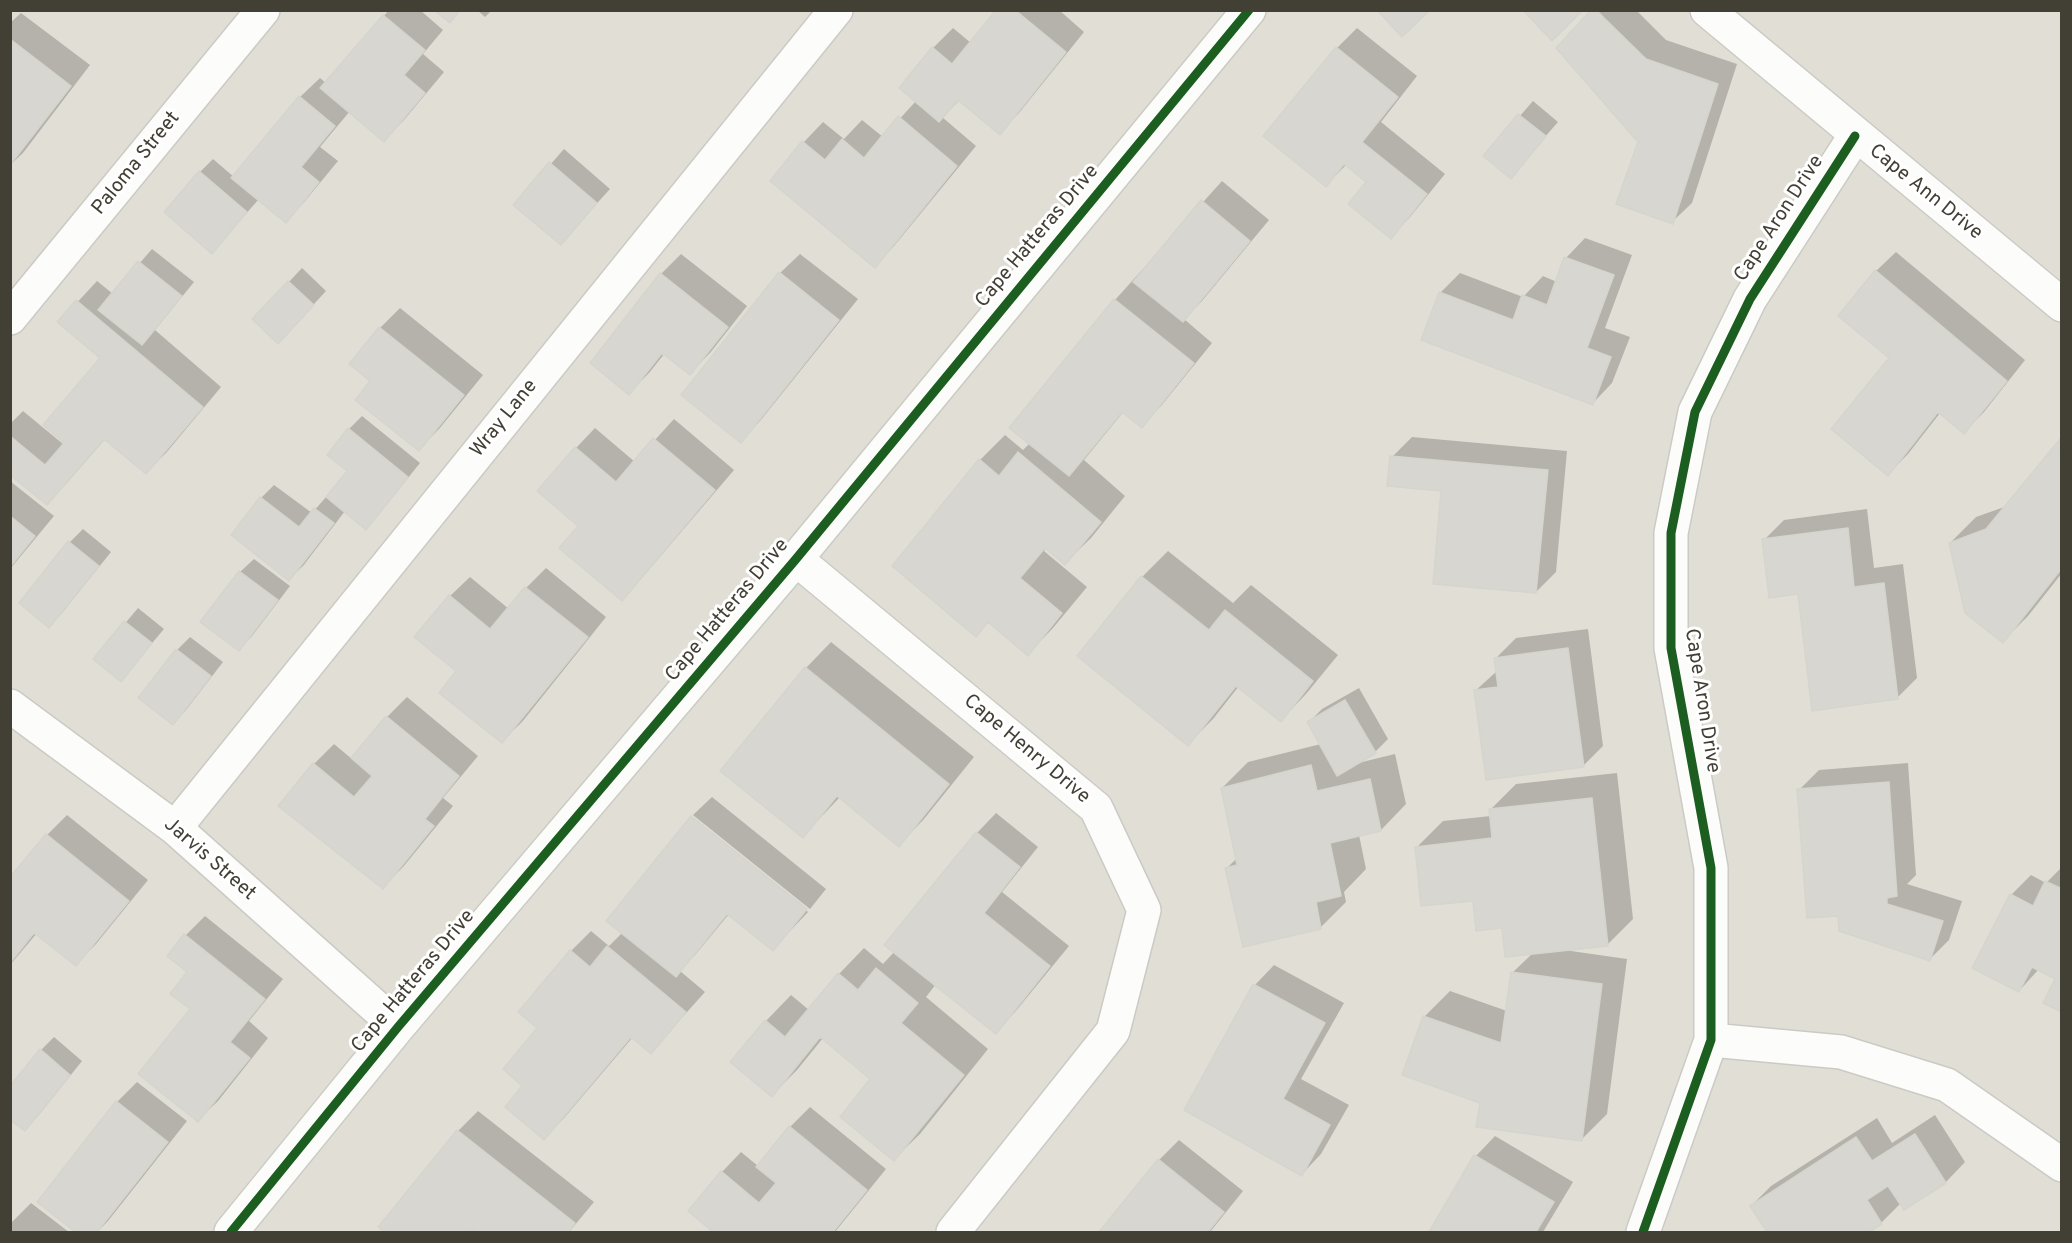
<!DOCTYPE html>
<html>
<head>
<meta charset="utf-8">
<style>
  body { margin:0 }
  #map { position:relative; width:2072px; height:1243px; overflow:hidden; background:#edede7; font-family:Overpass,sans-serif }
  canvas { display:block }
  .frame { position:absolute; inset:0; border:12px solid #423f35; pointer-events:none }
</style>
</head>
<body>
<div id="map">
<canvas width="2072" height="1243"></canvas>
<div class="frame"></div>
</div>
<script>
const g = document.querySelector('canvas').getContext('2d');
g.lineJoin = 'round';
function paint(path, color) {
  g.fillStyle = color;
  g.fill(path, 'evenodd');
}
function toPath(rows) {
  const path = new Path2D();
  for (const r of rows) {
    path.moveTo(r[0], r[1]);
    for (let i = 2; i < r.length; i += 2) path.lineTo(r[i], r[i + 1]);
  }
  return path;
}
function stroke(path, color, width, dash) {
  g.strokeStyle = color;
  g.lineWidth = width;
  g.lineCap = dash ? 'butt' : 'round';
  g.setLineDash(dash || []);
  g.stroke(path);
}
function label(font, color, halo, rows, align = 'center') {
  g.font = font + ' Overpass,sans-serif';
  g.lineWidth = 6;
  g.setLineDash([]);
  g.textBaseline = 'middle';
  g.strokeStyle = halo;
  g.fillStyle = color;
  for (const [text, x, y, turn = 0] of rows) {
    g.save();
    g.translate(x, y);
    g.rotate((+turn || 0) * Math.PI / 180);
    g.textAlign = isNaN(turn) ? turn : align;
    if (halo) g.strokeText(text, 0, 0);
    g.fillText(text, 0, 0);
    g.restore();
  }
}
paint(toPath([
  [11,11,2061,11,2061,1232,11,1232]
]), '#e1dfd5');
paint(toPath([
  [389,10,420,10,443,30,423,54,444,72,404,120,384,140,350,111,320,147,338,161,305,201,286,221,259,199,212,252,200,172,213,159,234,177,300,97,320,78,326,83],
  [477,10,492,10,485,17],
  [998,10,1059,10,1084,32,1019,113,1000,133,960,100,942,117,976,146,894,246,875,266,772,180,804,142,823,122,844,139,862,120,883,137,916,101,901,88,933,48,953,28,971,43],
  [1593,10,1636,10,1666,40,1737,64,1692,203,1672,222,1639,142],
  [21,13,90,65,23,153,10,165,10,23],
  [1357,28,1417,76,1381,122,1445,174,1410,217,1391,237,1368,181,1347,164,1326,185,1337,48],
  [1533,101,1558,122,1510,177,1485,156],
  [564,149,610,189,561,243,515,205],
  [1222,181,1269,220,1202,301,1184,319,1212,343,1161,406,1141,426,1124,411,1084,460,1125,496,1091,538,1065,563,1047,548,1044,551,1087,587,1053,628,1028,654,989,621,976,635,980,460,1005,435,1023,450,1030,443,1012,428,1115,300],
  [1585,238,1632,255,1605,328,1630,337,1612,383,1593,403,1440,293,1460,273,1523,297,1543,276,1557,282,1566,258],
  [152,249,194,282,155,330,221,387,166,453,146,472,106,438,66,484,47,503,10,473,10,424,23,411,63,444,65,442,102,357,59,322,97,281,113,294],
  [1896,252,2025,360,1984,412,1964,432,1940,413,1908,454,1888,474,1891,358,1876,271],
  [681,254,747,306,710,353,690,373,665,353,649,373,629,393,592,363,661,274],
  [800,254,858,299,760,421,741,441,780,273],
  [302,268,326,291,291,329,254,319],
  [400,308,483,375,439,429,419,449,372,381,351,364,380,328],
  [362,416,420,463,379,514,366,528,345,511,303,566,289,579,261,498,274,485,312,513,349,471,349,429],
  [674,419,734,470,641,579,621,599,580,526,576,448,595,428,635,462],
  [1412,437,1567,451,1556,572,1536,592,1443,490,1392,457],
  [2062,440,2062,573,2028,616,2003,641,1950,543,1976,517,2007,506],
  [10,481,54,516,10,569],
  [1867,509,1874,568,1903,564,1917,678,1897,698,1799,592,1764,540,1784,520],
  [83,529,111,552,62,613,49,626,70,542],
  [1168,551,1233,603,1251,585,1338,655,1306,694,1281,720,1239,686,1213,719,1188,744,1079,656,1142,577],
  [254,559,290,586,252,636,239,649,202,621,240,572],
  [546,568,606,617,522,722,502,741,458,671,450,596,470,577,509,609,526,588],
  [138,608,164,629,121,680,95,659],
  [1588,629,1603,746,1583,766,1475,691,1497,671,1496,658,1516,638],
  [190,637,223,662,186,710,173,723,177,650],
  [831,642,974,757,924,819,899,845,840,797,803,836,806,668],
  [1359,688,1388,739,1375,752,1358,763,1395,754,1406,804,1381,830,1359,835,1366,869,1344,892,1346,902,1321,927,1227,868,1237,858,1222,788,1248,762,1321,744,1309,722,1322,709],
  [407,697,478,756,443,798,453,806,403,867,383,887,280,805,314,764,334,744,352,759,387,717],
  [1908,763,1916,875,1907,884,1962,901,1949,940,1929,960,1839,915,1799,790,1819,770],
  [1617,773,1633,919,1607,945,1564,950,1627,959,1607,1114,1582,1139,1404,1074,1425,1016,1450,991,1507,1011,1512,973,1533,953,1417,847,1443,821,1491,816,1490,810,1516,784],
  [712,797,826,889,810,909,693,815],
  [996,813,1038,847,1002,892,1069,946,1015,1012,996,1032,936,984,926,997,988,1049,920,1134,894,1159,873,1079,823,1038,797,1070,772,1095,732,1062,766,1021,791,995,809,1010,839,974,864,948,883,964,895,951,977,833],
  [67,815,148,880,96,944,76,964,37,933,10,965,10,880,47,835],
  [692,817,808,912,773,949,729,914,695,955,680,971,705,992,651,1052,633,1037,564,1118,544,1138,524,1086,539,1028,520,1012,571,951,591,931,609,946,623,932,608,921],
  [2062,867,2062,1011,2057,978,2039,969,2019,991,2011,895,2031,875,2046,883],
  [205,916,283,979,249,1021,268,1038,218,1101,198,1120,186,935],
  [1274,965,1344,1003,1301,1079,1349,1105,1321,1154,1302,1174,1255,985],
  [54,1037,82,1061,38,1116,25,1129,41,1050],
  [137,1082,187,1121,108,1221,97,1232,78,1232,39,1202,117,1102],
  [810,1107,886,1169,835,1232,716,1232,690,1211,722,1172,741,1152,758,1166,790,1127],
  [478,1111,594,1202,569,1232,480,1232,475,1228,471,1232,387,1232,380,1227,458,1131],
  [1935,1115,1965,1162,1946,1182,1904,1208,1901,1203,1881,1223,1866,1232,1769,1232,1751,1206,1771,1186,1877,1118,1892,1143],
  [1495,1136,1573,1182,1543,1232,1431,1232,1476,1156],
  [1179,1140,1243,1191,1210,1232,1101,1232,1159,1160],
  [31,1203,69,1232,10,1232,10,1224]
]), '#0003');
const building = toPath([
  [434,10,460,10,450,23,434,10],
  [996,10,1015,10,1066,52,1000,135,958,100,939,122,899,88,932,47,952,64,996,10],
  [1377,10,1430,10,1402,37,1377,10],
  [1523,10,1583,10,1552,41,1523,10],
  [1591,10,1596,10,1646,59,1718,84,1673,224,1616,204,1638,142,1556,48,1591,10],
  [383,15,425,50,404,75,425,93,384,142,320,88,383,15],
  [10,39,71,86,10,165,10,39],
  [1336,47,1398,97,1362,142,1427,194,1391,239,1348,204,1366,182,1344,164,1326,187,1263,136,1336,47],
  [299,96,335,126,301,167,319,182,286,223,231,178,299,96],
  [1518,114,1546,136,1511,179,1483,156,1518,114],
  [898,116,957,166,875,268,770,181,802,141,825,160,842,139,864,158,898,116],
  [549,162,597,203,561,245,513,205,549,162],
  [199,171,247,212,212,254,164,212,199,171],
  [1201,200,1250,241,1183,322,1133,282,1201,200],
  [1564,257,1614,275,1587,348,1611,357,1593,405,1421,340,1439,292,1513,320,1522,295,1547,305,1564,257],
  [138,261,182,296,142,345,98,310,138,261],
  [1875,270,2007,381,1964,434,1938,412,1888,476,1831,429,1889,358,1838,316,1875,270],
  [779,272,839,320,741,443,681,395,779,272],
  [660,273,728,327,690,375,662,353,629,395,590,363,660,273],
  [288,281,314,305,278,344,252,319,288,281],
  [1114,299,1194,363,1142,428,1122,412,1069,476,1009,428,1114,299],
  [76,300,203,407,146,474,104,439,47,505,10,475,10,436,45,465,64,443,43,425,100,358,57,322,76,300],
  [379,327,464,395,419,451,355,400,370,381,349,364,379,327],
  [348,428,408,477,366,530,326,497,347,471,327,455,348,428],
  [653,438,715,490,622,601,559,548,578,526,537,491,575,447,616,482,653,438],
  [2060,439,2062,568,2003,643,1965,613,1949,543,1986,529,2060,439],
  [1018,452,1101,522,1065,565,1045,548,1020,578,1062,613,1028,656,988,622,976,637,892,566,979,459,999,476,1018,452],
  [1390,456,1548,470,1536,593,1433,584,1441,491,1387,486,1390,456],
  [260,497,299,527,314,508,334,523,289,581,231,535,260,497],
  [10,516,35,536,10,567,10,516],
  [1848,528,1854,587,1884,583,1898,699,1812,711,1798,594,1769,598,1762,539,1848,528],
  [68,541,99,566,49,628,19,603,68,541],
  [239,571,278,600,239,651,200,622,239,571],
  [1141,576,1209,630,1225,610,1313,681,1281,722,1236,686,1188,746,1077,656,1141,576],
  [525,587,588,637,502,743,439,693,456,671,414,637,449,595,490,629,525,587],
  [124,621,152,643,121,682,93,659,124,621],
  [1568,648,1584,767,1486,780,1474,690,1498,687,1494,658,1568,648],
  [176,649,211,676,173,725,138,698,176,649],
  [805,667,949,784,899,847,837,796,803,838,720,771,805,667],
  [1345,700,1376,753,1337,776,1307,722,1345,700],
  [386,716,459,776,425,819,434,826,383,889,278,806,313,763,354,797,372,776,351,758,386,716],
  [1311,765,1317,791,1370,779,1381,831,1330,843,1341,896,1316,902,1321,929,1243,947,1225,868,1237,865,1221,788,1311,765],
  [1889,782,1897,896,1887,898,1887,904,1943,921,1930,961,1839,931,1838,916,1807,918,1797,789,1889,782],
  [1592,798,1608,946,1505,957,1502,928,1476,931,1473,901,1421,906,1415,847,1492,838,1489,809,1592,798],
  [691,816,807,909,773,951,727,914,676,977,606,921,691,816],
  [976,832,1020,867,984,913,1050,966,996,1034,884,945,976,832],
  [46,834,129,901,76,966,34,933,10,963,10,877,46,834],
  [2045,881,2062,889,2062,1012,2043,1003,2055,979,2032,967,2019,992,1972,968,2010,894,2033,906,2045,881],
  [184,934,265,999,230,1042,250,1058,198,1122,138,1074,190,1009,170,994,187,972,167,956,184,934],
  [607,946,686,1012,651,1054,631,1037,544,1140,505,1107,522,1086,503,1069,537,1028,518,1012,570,950,590,967,607,946],
  [876,968,918,1003,901,1023,964,1075,894,1161,840,1117,870,1079,820,1037,772,1097,730,1062,765,1020,785,1037,838,973,858,990,876,968],
  [1511,972,1602,984,1582,1141,1476,1127,1480,1103,1402,1075,1423,1016,1501,1043,1511,972],
  [1253,984,1325,1023,1283,1099,1330,1125,1302,1176,1184,1110,1253,984],
  [40,1049,70,1075,25,1131,10,1120,10,1086,40,1049],
  [116,1101,168,1142,97,1232,75,1232,37,1202,116,1101],
  [789,1126,867,1190,833,1232,713,1232,688,1211,721,1171,759,1203,776,1183,756,1167,789,1126],
  [457,1130,575,1223,568,1232,477,1232,473,1229,470,1232,385,1232,378,1227,457,1130],
  [1915,1134,1946,1183,1904,1210,1888,1186,1867,1200,1882,1224,1869,1232,1767,1232,1750,1206,1856,1137,1872,1161,1915,1134],
  [1474,1155,1554,1202,1536,1232,1429,1232,1474,1155],
  [1158,1159,1224,1212,1208,1232,1099,1232,1158,1159]
]);
paint(building, '#d7d6d0');
stroke(building, '#d5d4cd', 1.5);
const minor = toPath([
  [1707,10,2062,305],
  [10,318,263,10],
  [796,559,1096,808,1144,910,1113,1031,953,1232],
  [10,706,175,828,398,1027],
  [175,828,836,10],
  [1711,1040,1841,1052,1947,1085,2062,1165],
  [231,1232,398,1027,796,559,1249,10],
  [1643,1232,1711,1040,1711,868,1671,648,1671,533,1695,412,1750,299,1855,136]
]);
stroke(minor, '#cbcac5', 36);
stroke(minor, '#fcfcfb', 33);
stroke(toPath([
  [231,1232,398,1027,796,559,1249,10],
  [1643,1232,1711,1040,1711,868,1671,648,1671,533,1695,412,1750,299,1855,136]
]), '#1b5e20', 9);
label('20px', '#423f35', '#fff', [
  ["Paloma Street",137,164,-51],
  ["Cape Ann Drive",1925,193,39],
  ["Cape Aron Drive",1780,219,-57],
  ["Cape Hatteras Drive",1038,237,-50],
  ["Wray Lane",505,419,-51],
  ["Cape Hatteras Drive",728,611,-50],
  ["Cape Aron Drive",1701,701,81],
  ["Cape Henry Drive",1026,750,40],
  ["Jarvis Street",209,860,41],
  ["Cape Hatteras Drive",414,982,-50]
]);
</script>
</body>
</html>
